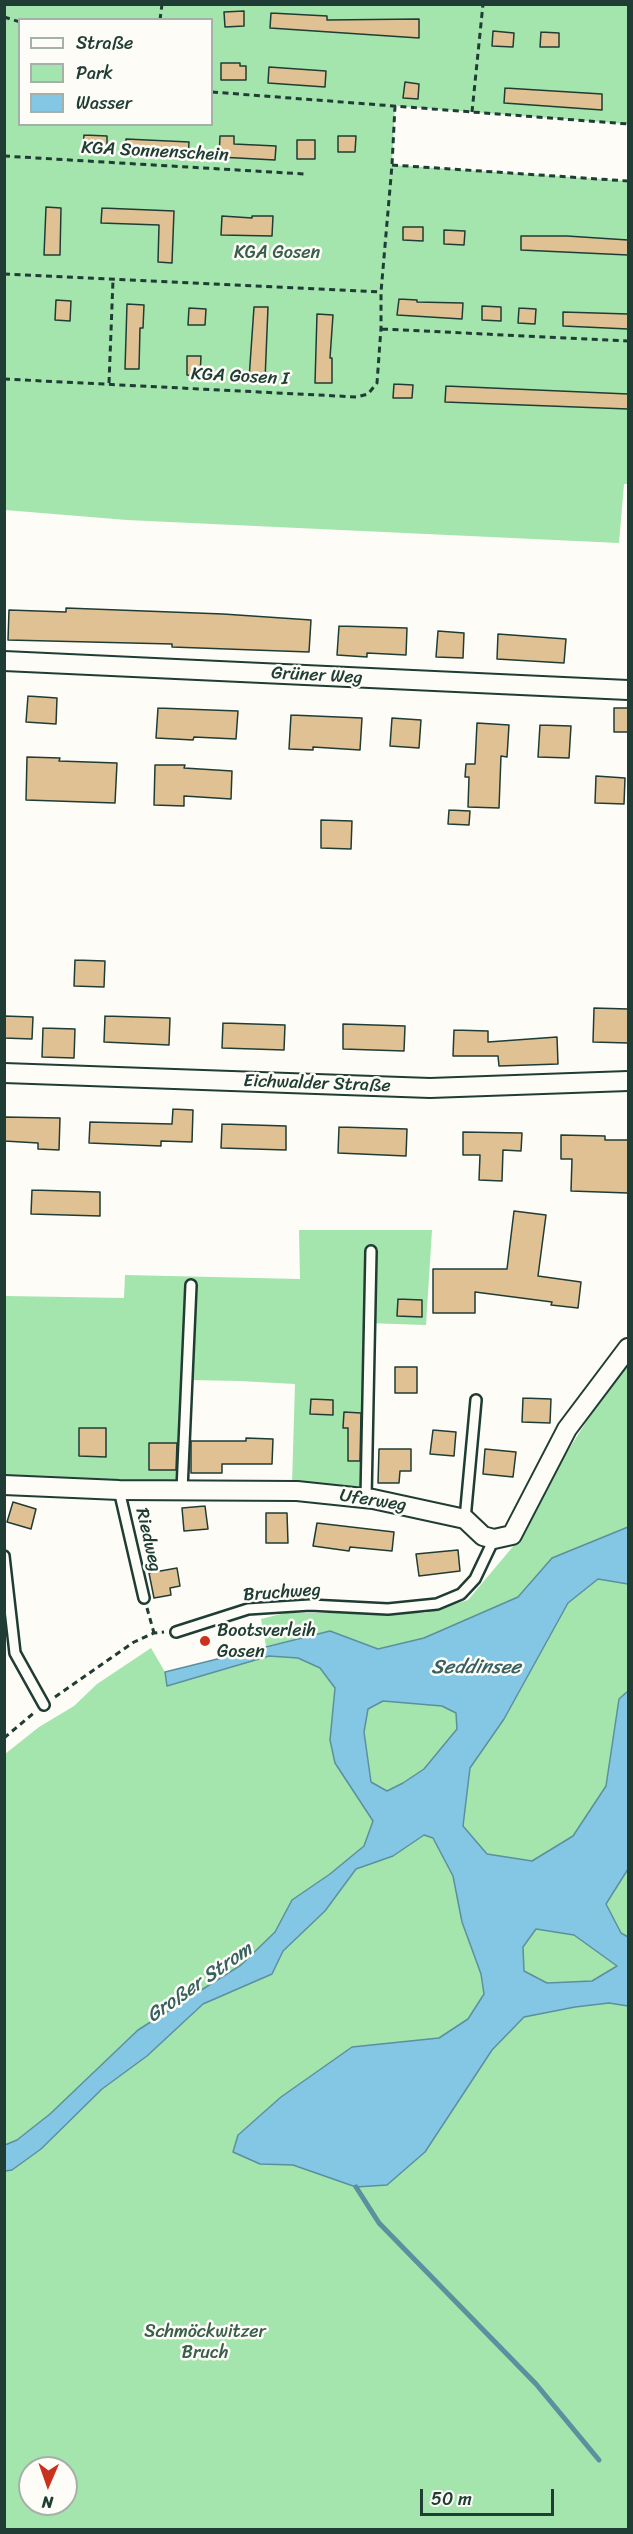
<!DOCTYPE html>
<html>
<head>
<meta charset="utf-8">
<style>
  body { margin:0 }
  #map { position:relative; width:633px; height:2534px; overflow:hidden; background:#fdfcf7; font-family:Sriracha,sans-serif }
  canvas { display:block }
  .frame { position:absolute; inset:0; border:6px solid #1f3d34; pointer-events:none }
  .legend { position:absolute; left:18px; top:18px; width:195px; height:108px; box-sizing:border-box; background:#fdfcf7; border:2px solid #a4b0a9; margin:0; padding:8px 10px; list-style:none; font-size:18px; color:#1f3d34 }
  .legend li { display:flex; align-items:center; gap:12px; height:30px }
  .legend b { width:30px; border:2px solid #a4b0a9 }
  .north { position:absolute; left:18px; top:2456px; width:60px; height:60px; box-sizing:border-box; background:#fdfcf7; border:2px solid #a4b0a9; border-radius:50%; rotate:182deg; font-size:16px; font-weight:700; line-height:24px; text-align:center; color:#1f3d34 }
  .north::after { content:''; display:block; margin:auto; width:21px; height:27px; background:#c8321e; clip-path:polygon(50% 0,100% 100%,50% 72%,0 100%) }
  .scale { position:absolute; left:420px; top:2489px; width:134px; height:27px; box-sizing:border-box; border:3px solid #1f3d34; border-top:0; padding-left:8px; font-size:18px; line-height:21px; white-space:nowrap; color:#1f3d34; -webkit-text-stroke:4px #fdfcf7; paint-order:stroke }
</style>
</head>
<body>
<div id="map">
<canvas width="633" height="2534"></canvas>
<div class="frame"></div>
<ul class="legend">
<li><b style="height:8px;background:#fdfcf7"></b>Straße</li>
<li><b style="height:16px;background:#a4e4ad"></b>Park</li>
<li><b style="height:16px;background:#83c7e4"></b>Wasser</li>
</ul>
<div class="north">N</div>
<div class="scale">50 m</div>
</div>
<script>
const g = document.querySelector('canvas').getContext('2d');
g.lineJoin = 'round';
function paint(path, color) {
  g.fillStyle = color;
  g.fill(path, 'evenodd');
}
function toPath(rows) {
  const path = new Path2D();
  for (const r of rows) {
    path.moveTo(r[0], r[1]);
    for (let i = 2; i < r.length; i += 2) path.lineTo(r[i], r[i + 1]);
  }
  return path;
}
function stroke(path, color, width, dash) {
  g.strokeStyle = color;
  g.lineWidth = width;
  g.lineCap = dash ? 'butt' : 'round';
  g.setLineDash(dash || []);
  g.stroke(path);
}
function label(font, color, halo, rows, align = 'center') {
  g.font = font + ' Sriracha,sans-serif';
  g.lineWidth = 5;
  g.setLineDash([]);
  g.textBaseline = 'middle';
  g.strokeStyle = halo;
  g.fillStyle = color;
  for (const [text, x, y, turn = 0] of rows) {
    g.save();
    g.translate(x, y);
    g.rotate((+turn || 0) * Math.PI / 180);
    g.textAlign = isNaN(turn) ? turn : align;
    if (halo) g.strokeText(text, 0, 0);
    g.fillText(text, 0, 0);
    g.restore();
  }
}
paint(toPath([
  [4,5,628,5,628,124,395,106,392,165,628,181,628,484,624,484,619,543,127,520,5,510],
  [20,20,212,20,212,124,20,124],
  [299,1230,432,1230,426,1325,367,1323,362,1493,292,1484,295,1384,240,1381,189,1380,181,1384,178,1486,5,1480,5,1245,6,1296,124,1298,125,1275,300,1279],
  [628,1356,628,1527,552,1558,518,1597,424,1638,378,1649,330,1631,266,1646,261,1619,285,1613,425,1613,468,1600,526,1531,555,1471],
  [598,1579,628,1584,628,1937,486,1877,448,1805,466,1798,470,1768,504,1719,568,1603],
  [151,1648,165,1672,168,1686,269,1656,298,1658,320,1668,335,1687,330,1740,335,1763,373,1821,364,1846,330,1874,292,1900,275,1932,241,1965,138,2030,50,2114,17,2140,5,2145,5,1754,39,1727,74,1706,97,1684],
  [383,1701,442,1706,456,1713,457,1729,424,1769,403,1783,387,1791,371,1782,364,1732,368,1708],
  [424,1835,433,1838,453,1876,462,1922,481,1974,485,1994,468,2019,439,2038,352,2047,281,2097,238,2134,233,2151,260,2164,293,2165,356,2187,425,2152,492,2050,524,2017,575,2007,609,2003,628,2006,628,2529,5,2529,4,2171,12,2170,41,2149,102,2089,147,2056,203,2004,272,1974,283,1951,325,1911,356,1869,393,1856],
  [30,2468,66,2468,66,2504,30,2504],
  [536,1929,574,1935,618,1966,592,1981,547,1983,524,1972,523,1947]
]), '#a4e4ad');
const water = toPath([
  [628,1527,628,1584,598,1579,568,1603,504,1719,470,1768,463,1826,487,1854,532,1861,573,1836,606,1786,619,1699,628,1691,628,1869,606,1904,621,1933,628,1937,628,2006,609,2003,575,2007,524,2017,492,2050,425,2152,387,2185,356,2187,293,2165,260,2164,233,2152,238,2135,281,2097,352,2047,439,2038,468,2019,484,1994,481,1974,462,1922,453,1876,433,1838,424,1835,393,1856,356,1869,325,1911,283,1951,272,1974,203,2004,147,2056,102,2089,41,2149,12,2170,5,2171,5,2145,17,2140,50,2114,138,2030,241,1965,275,1932,292,1900,330,1874,364,1846,373,1821,335,1763,330,1740,335,1688,320,1668,298,1658,269,1656,167,1686,165,1672,330,1631,378,1649,424,1638,518,1597,552,1558,628,1527],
  [383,1701,442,1706,456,1713,457,1729,424,1769,403,1783,387,1791,371,1782,364,1732,368,1709,383,1701],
  [536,1929,574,1935,617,1966,592,1981,547,1983,524,1971,523,1947,536,1929]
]);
paint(water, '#83c7e4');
stroke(water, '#5b909e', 1.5);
stroke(toPath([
  [356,2187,379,2223,536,2384,599,2460]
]), '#5b909e', 5);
const building = toPath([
  [244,11,244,26,225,27,224,12,244,11],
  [271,13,327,16,327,20,419,19,419,38,270,28,271,13],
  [493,31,514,33,513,47,492,46,493,31],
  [541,32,559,33,559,47,540,47,541,32],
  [221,63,240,63,240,66,246,66,246,80,221,80,221,63],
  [269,67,326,71,325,87,268,83,269,67],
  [405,82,419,84,418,99,403,98,405,82],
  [505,88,602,94,602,110,504,103,505,88],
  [84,135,107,136,107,150,83,149,84,135],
  [220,136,234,136,234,144,276,146,275,160,219,157,220,136],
  [338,136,356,136,355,152,338,152,338,136],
  [126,139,189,142,188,159,126,156,126,139],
  [297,140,315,140,315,159,297,159,297,140],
  [46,207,61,208,60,255,44,255,46,207],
  [102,208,174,211,172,263,158,262,159,225,101,223,102,208],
  [222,216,252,218,252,216,273,216,272,236,221,235,222,216],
  [403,227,423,227,423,241,403,240,403,227],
  [444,230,465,231,464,245,444,244,444,230],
  [521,236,567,236,628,240,628,255,521,250,521,236],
  [399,299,417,300,417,302,463,303,462,319,397,315,399,299],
  [56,300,71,301,70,321,55,320,56,300],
  [127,304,144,305,143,328,140,328,139,369,125,369,127,304],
  [482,306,501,307,501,321,482,320,482,306],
  [254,307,268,307,265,380,249,379,254,307],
  [189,308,206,309,205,325,188,325,189,308],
  [519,308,536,309,535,324,518,323,519,308],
  [563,312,628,314,628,329,563,326,563,312],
  [317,314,333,315,330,358,332,358,332,383,315,383,317,314],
  [187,356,201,356,200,376,187,375,187,356],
  [394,384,413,385,412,398,393,398,394,384],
  [446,386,628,394,628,409,445,402,446,386],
  [66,608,223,614,311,620,309,652,172,647,172,644,8,640,9,610,66,612,66,608],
  [339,626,407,628,406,655,367,653,367,657,337,655,339,626],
  [438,631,464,633,463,658,436,657,438,631],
  [498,634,566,639,564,663,497,659,498,634],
  [28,696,57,698,56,724,26,722,28,696],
  [158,708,238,711,236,739,194,737,193,740,156,738,158,708],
  [614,708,628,708,628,732,614,732,614,708],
  [291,715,362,718,360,750,313,747,313,750,289,749,291,715],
  [392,718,421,720,419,748,390,746,392,718],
  [477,723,509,725,507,757,501,756,499,808,468,807,469,777,465,777,466,764,475,764,477,723],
  [540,725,571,726,569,758,538,757,540,725],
  [27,757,60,758,59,761,117,763,115,803,26,800,27,757],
  [155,765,185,765,184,768,232,771,231,799,184,796,184,806,154,805,155,765],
  [596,776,625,778,624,804,595,803,596,776],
  [449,810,470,811,469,825,448,824,449,810],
  [321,820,352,821,351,849,321,848,321,820],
  [75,960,105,961,104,987,74,986,75,960],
  [594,1008,628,1009,628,1043,593,1042,594,1008],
  [4,1016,33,1017,32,1039,4,1038,4,1016],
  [105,1016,170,1018,169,1045,104,1042,105,1016],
  [223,1023,285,1025,284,1050,222,1048,223,1023],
  [343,1024,405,1026,404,1051,343,1049,343,1024],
  [43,1028,75,1029,74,1058,42,1057,43,1028],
  [454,1030,488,1031,488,1042,557,1037,558,1064,499,1066,498,1056,453,1056,454,1030],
  [173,1109,193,1110,192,1142,161,1141,161,1146,89,1143,90,1122,172,1124,173,1109],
  [4,1117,60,1118,59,1150,38,1149,38,1143,4,1141,4,1117],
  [222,1124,286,1126,286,1150,221,1148,222,1124],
  [339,1127,407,1129,406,1156,338,1153,339,1127],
  [463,1132,522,1133,521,1151,503,1150,502,1181,479,1180,480,1155,463,1155,463,1132],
  [561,1135,605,1136,605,1140,628,1140,628,1193,571,1191,572,1159,561,1159,561,1135],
  [32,1190,100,1192,100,1216,31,1214,32,1190],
  [514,1211,546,1215,538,1276,581,1282,578,1308,551,1305,552,1302,475,1292,475,1313,433,1313,433,1269,507,1269,514,1211],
  [398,1299,422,1300,422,1317,397,1316,398,1299],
  [395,1367,417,1367,417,1393,395,1393,395,1367],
  [523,1398,551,1399,550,1423,522,1422,523,1398],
  [311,1399,333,1400,333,1415,310,1414,311,1399],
  [344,1412,361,1413,360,1461,348,1461,348,1428,343,1428,344,1412],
  [79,1428,106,1428,106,1457,79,1456,79,1428],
  [433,1430,456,1432,454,1456,430,1454,433,1430],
  [246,1438,273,1439,272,1464,222,1464,222,1473,191,1473,191,1441,246,1441,246,1438],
  [149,1443,177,1443,176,1470,149,1470,149,1443],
  [379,1449,411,1449,411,1471,400,1471,399,1483,378,1483,379,1449],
  [485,1449,516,1452,513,1477,483,1474,485,1449],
  [13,1502,36,1509,31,1529,7,1522,13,1502],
  [205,1506,208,1529,184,1531,182,1508,205,1506],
  [266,1513,287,1513,288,1543,266,1543,266,1513],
  [317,1523,394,1532,392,1551,350,1547,349,1551,313,1546,317,1523],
  [458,1550,460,1571,419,1576,416,1554,458,1550],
  [177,1568,180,1586,170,1588,171,1595,154,1598,149,1573,177,1568]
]);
paint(building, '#e0c193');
stroke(building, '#1f3d34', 1.5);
const lane = toPath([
  [119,1490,144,1598],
  [182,1490,191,1285],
  [366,1498,371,1251],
  [465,1519,476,1400],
  [4,1556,15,1653,44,1705],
  [176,1632,248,1609,310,1605,388,1609,437,1604,461,1594,475,1579,494,1539]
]);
const street = toPath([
  [4,661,628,690],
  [4,1073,430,1088,628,1081],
  [4,1485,119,1490,297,1491,373,1499,465,1519,483,1536,494,1539,512,1535,567,1429,628,1348]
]);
stroke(lane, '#1f3d34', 14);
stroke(street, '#1f3d34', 22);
stroke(toPath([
  [4,17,20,22],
  [160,20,162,4],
  [212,92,628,124],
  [472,112,483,4],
  [4,156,304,174],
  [392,165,628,181],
  [4,274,381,292],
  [382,329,628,341],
  [4,379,357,397,368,394,377,383,381,328,381,292,392,165,395,106],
  [109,383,113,280],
  [147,1608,154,1633],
  [55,1697,134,1642,154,1633,164,1632],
  [4,1738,35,1712]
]), '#1f3d34', 3, [6, 4.5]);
stroke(lane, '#fdfcf7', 9);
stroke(street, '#fdfcf7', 18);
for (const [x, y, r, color] of [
  [205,1641,6,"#c8321e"]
]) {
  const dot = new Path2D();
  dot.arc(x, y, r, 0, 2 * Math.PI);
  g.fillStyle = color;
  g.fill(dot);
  stroke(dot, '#fdfcf7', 2);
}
label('18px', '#1f3d34', '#fdfcf7', [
  ["KGA Sonnenschein",155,152,3],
  ["KGA Gosen I",240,377,3],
  ["Grüner Weg",317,676,3],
  ["Eichwalder Straße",317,1084,2],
  ["Uferweg",373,1501,9],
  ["Riedweg",148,1540,77],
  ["Bruchweg",282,1593,-4]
]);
label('18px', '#3a5e4c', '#fdfcf7', [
  ["KGA Gosen",277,253],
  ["Schmöckwitzer",205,2332],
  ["Bruch",205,2353]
]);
label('18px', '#1f3d34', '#fdfcf7', [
  ["Bootsverleih",217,1631],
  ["Gosen",217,1652]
], 'left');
label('italic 20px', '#386060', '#fdfcf7', [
  ["Seddinsee",476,1668],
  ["Großer Strom",200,1983,-35]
]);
</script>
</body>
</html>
